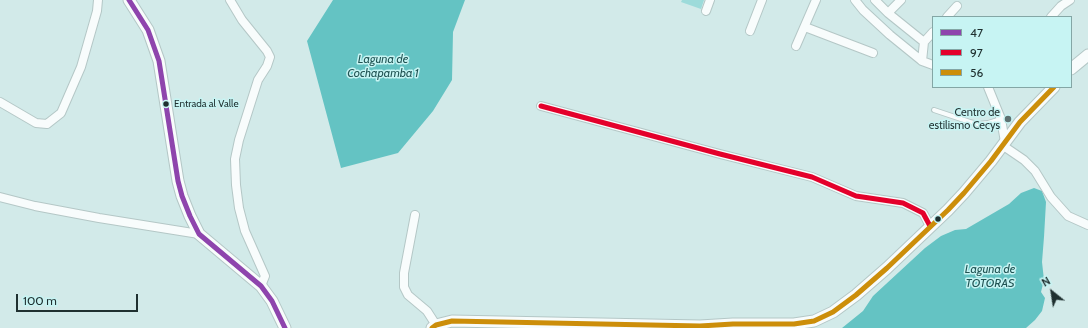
<!DOCTYPE html>
<html>
<head>
<meta charset="utf-8">
<style>
  body { margin:0 }
  #map { position:relative; width:1088px; height:328px; overflow:hidden; background:#d2eae9; font-family:Cabin,sans-serif }
  canvas { display:block }
  .legend { position:absolute; left:932px; top:16px; width:140px; height:72px; box-sizing:border-box; background:#c7f4f3; border:1px solid #84a6a5; margin:0; padding:5px 7px; list-style:none; font-size:12px; color:#1f3030 }
  .legend li { display:flex; align-items:center; gap:8px; height:20px }
  .legend b { width:20px; border:1px solid #84a6a5 }
  .north { position:absolute; left:1032px; top:272px; width:40px; height:40px; -webkit-text-stroke:3px #c7f4f3; paint-order:stroke; rotate:330deg; font-size:11px; font-weight:700; line-height:16px; text-align:center; color:#1f3030 }
  .north::after { content:''; display:block; margin:auto; width:14px; height:18px; background:#1f3030; clip-path:polygon(50% 0,100% 100%,50% 72%,0 100%) }
  .scale { position:absolute; left:16px; top:294px; width:122px; height:18px; box-sizing:border-box; border:2px solid #1f3030; border-top:0; padding-left:5px; font-size:12px; line-height:14px; white-space:nowrap; color:#1f3030; -webkit-text-stroke:3px #c7f4f3; paint-order:stroke }
</style>
</head>
<body>
<div id="map">
<canvas width="1088" height="328"></canvas>
<ul class="legend">
<li><b style="height:5px;background:#8e44ad"></b>47</li>
<li><b style="height:5px;background:#e4002b"></b>97</li>
<li><b style="height:5px;background:#cc8e0a"></b>56</li>
</ul>
<div class="north">N</div>
<div class="scale">100 m</div>
</div>
<script>
const g = document.querySelector('canvas').getContext('2d');
g.lineJoin = 'round';
function paint(path, color) {
  g.fillStyle = color;
  g.fill(path, 'evenodd');
}
function toPath(rows) {
  const path = new Path2D();
  for (const r of rows) {
    path.moveTo(r[0], r[1]);
    for (let i = 2; i < r.length; i += 2) path.lineTo(r[i], r[i + 1]);
  }
  return path;
}
function stroke(path, color, width, dash) {
  g.strokeStyle = color;
  g.lineWidth = width;
  g.lineCap = dash ? 'butt' : 'round';
  g.setLineDash(dash || []);
  g.stroke(path);
}
function label(font, color, halo, rows, align = 'center') {
  g.font = font + ' Cabin,sans-serif';
  g.lineWidth = 3;
  g.setLineDash([]);
  g.textBaseline = 'middle';
  g.strokeStyle = halo;
  g.fillStyle = color;
  for (const [text, x, y, turn = 0] of rows) {
    g.save();
    g.translate(x, y);
    g.rotate((+turn || 0) * Math.PI / 180);
    g.textAlign = isNaN(turn) ? turn : align;
    if (halo) g.strokeText(text, 0, 0);
    g.fillText(text, 0, 0);
    g.restore();
  }
}
paint(toPath([
  [682,0,704,0,701,9,681,2]
]), '#9ddbda');
paint(toPath([
  [333,0,465,0,453,32,452,80,433,111,398,153,341,168,307,41],
  [1034,188,1042,191,1046,202,1044,237,1042,262,1044,280,1041,292,1045,298,1042,311,1035,320,1026,328,842,328,863,311,873,296,925,248,941,236,955,230,966,229,1009,204,1021,193]
]), '#64c3c3');
const service = toPath([
  [934,110,970,122,978,124,988,123,1001,119]
]);
const minor = toPath([
  [230,0,242,20,267,51,270,57,267,66,258,80,239,140,235,159,236,185,239,208,245,231,265,276,261,286],
  [855,0,863,10,890,35,922,61,933,65],
  [875,0,888,13,924,42],
  [706,11,710,0],
  [888,13,901,0],
  [947,17,957,6],
  [1051,17,1061,6,1070,0],
  [805,27,873,53],
  [750,31,762,0],
  [796,46,816,0],
  [922,61,924,42,933,32],
  [988,87,1001,119,1005,142],
  [0,102,36,123,47,124,61,113,81,67,97,11,98,0],
  [541,106,720,154,812,177,856,196,903,203,923,213,930,226],
  [1002,145,1024,160,1035,171,1051,197,1068,216,1088,225],
  [0,197,35,206,99,218,199,234],
  [415,215,404,273,404,287,408,295,427,311,436,325]
]);
const secondary = toPath([
  [129,0,148,30,159,61,178,181,182,196,190,216,199,234,261,286,272,301,285,328],
  [1071,69,1088,55],
  [432,328,436,325,452,321,700,326,733,324,794,324,814,321,833,312,856,295,887,268,948,210,964,193,991,161,1020,122,1054,87]
]);
stroke(service, '#b4c7c6', 6);
stroke(minor, '#b4c7c6', 10);
stroke(secondary, '#b4c7c6', 13);
stroke(service, '#f8fcfc', 4);
stroke(minor, '#f8fcfc', 8);
stroke(secondary, '#f8fcfc', 11);
stroke(toPath([
  [129,0,148,30,159,61,178,181,182,196,190,216,199,234,261,286,272,301,285,328]
]), '#8e44ad', 5);
stroke(toPath([
  [541,106,720,154,812,177,856,196,903,203,923,213,930,226]
]), '#e4002b', 5);
stroke(toPath([
  [432,328,436,325,452,321,700,326,733,324,794,324,814,321,833,312,856,295,887,268,948,210,964,193,991,161,1020,122,1054,87]
]), '#cc8e0a', 5);
for (const [x, y, r, color] of [
  [166,104,3.5,"#1f3030"],
  [1008,119,4,"#5e7171"],
  [938,219,3.5,"#1f3030"]
]) {
  const dot = new Path2D();
  dot.arc(x, y, r, 0, 2 * Math.PI);
  g.fillStyle = color;
  g.fill(dot);
  stroke(dot, '#c7f4f3', 1.5);
}
label('10px', '#1f3030', '#c7f4f3', [
  ["Entrada al Valle",174,104]
], 'left');
label('11px', '#1f3030', '#c7f4f3', [
  ["Centro de",1000,113],
  ["estilismo Cecys",1000,126]
], 'right');
label('italic 12px', '#205353', '#c7f4f3', [
  ["Laguna de",383,59],
  ["Cochapamba 1",383,73],
  ["Laguna de",990,269],
  ["TOTORAS",990,283]
]);
</script>
</body>
</html>
